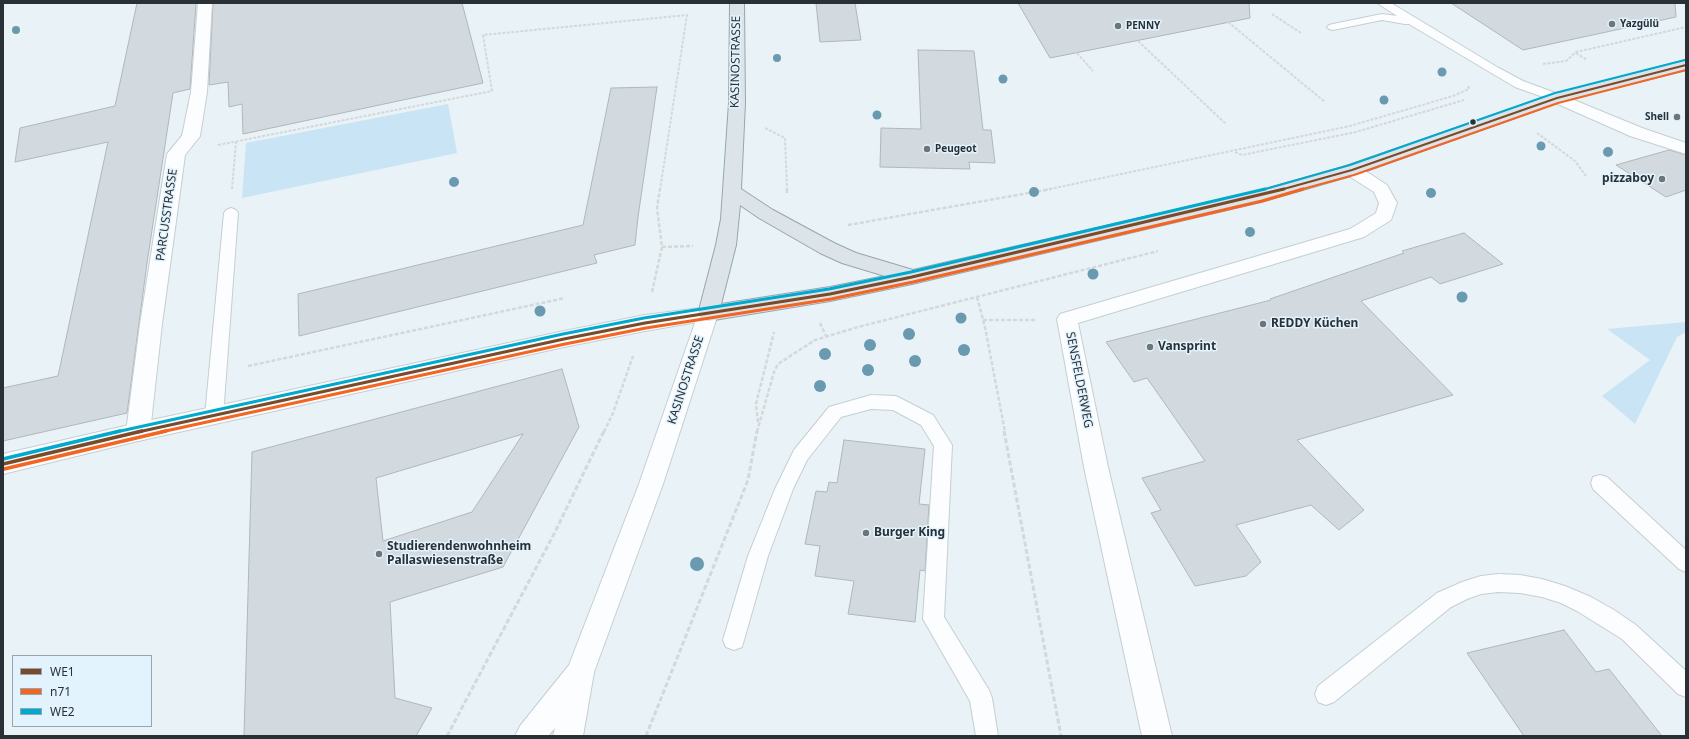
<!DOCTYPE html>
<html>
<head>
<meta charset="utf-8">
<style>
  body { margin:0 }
  #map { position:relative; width:1689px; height:739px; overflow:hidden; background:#e9f2f7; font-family:"Noto Sans",sans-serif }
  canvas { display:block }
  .frame { position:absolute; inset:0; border:4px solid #293136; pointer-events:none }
  .legend { position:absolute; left:12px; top:655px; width:140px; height:72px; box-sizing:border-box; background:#e3f3fd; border:1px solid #99a5ad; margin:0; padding:5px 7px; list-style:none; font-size:12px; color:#293136 }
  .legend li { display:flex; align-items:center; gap:8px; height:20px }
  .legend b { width:20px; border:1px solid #99a5ad }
</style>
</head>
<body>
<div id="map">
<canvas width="1689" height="739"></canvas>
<div class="frame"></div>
<ul class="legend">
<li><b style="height:5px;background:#7a4b2a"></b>WE1</li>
<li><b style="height:5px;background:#f26522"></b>n71</li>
<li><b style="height:5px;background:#00a9ce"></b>WE2</li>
</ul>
</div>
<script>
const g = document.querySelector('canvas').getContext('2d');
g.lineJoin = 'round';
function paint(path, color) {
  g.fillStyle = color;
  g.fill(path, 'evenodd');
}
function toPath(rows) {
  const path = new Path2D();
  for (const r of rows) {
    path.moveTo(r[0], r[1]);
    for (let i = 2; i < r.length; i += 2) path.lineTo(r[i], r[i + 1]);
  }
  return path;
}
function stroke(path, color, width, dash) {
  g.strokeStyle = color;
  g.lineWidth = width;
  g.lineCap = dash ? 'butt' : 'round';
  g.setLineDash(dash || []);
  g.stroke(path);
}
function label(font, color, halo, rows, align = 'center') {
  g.font = font + ' "Noto Sans",sans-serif';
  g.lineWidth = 3;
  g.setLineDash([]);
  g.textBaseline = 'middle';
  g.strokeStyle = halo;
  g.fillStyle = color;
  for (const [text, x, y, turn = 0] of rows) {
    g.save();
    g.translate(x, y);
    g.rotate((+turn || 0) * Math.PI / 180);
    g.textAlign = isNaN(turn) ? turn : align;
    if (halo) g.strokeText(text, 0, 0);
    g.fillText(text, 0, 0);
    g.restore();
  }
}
paint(toPath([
  [448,104,457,153,242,198,246,143],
  [1686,322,1686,332,1677,337,1635,424,1602,396,1650,360,1607,329]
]), '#c9e4f4');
const building = toPath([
  [137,3,196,3,190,89,173,93,147,263,127,413,3,441,3,388,58,376,108,142,15,162,20,128,115,106,137,3],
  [213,3,462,3,483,83,243,134,242,104,229,107,228,82,209,85,213,3],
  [816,3,855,3,861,40,820,42,816,3],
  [1018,3,1249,3,1250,18,1050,58,1018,3],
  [1451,3,1675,3,1676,17,1523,50,1451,3],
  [918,50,974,51,983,130,991,130,995,163,969,162,970,169,880,167,881,128,921,129,918,50],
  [657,87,638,217,635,245,594,255,597,263,299,336,298,294,583,225,611,88,657,87],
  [1669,150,1686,155,1686,190,1666,197,1616,165,1669,150],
  [1464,233,1503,264,1440,284,1431,277,1361,301,1453,395,1297,440,1364,510,1339,530,1311,505,1236,525,1261,562,1246,576,1195,586,1151,513,1161,510,1142,478,1205,461,1147,378,1134,382,1106,342,1271,300,1270,299,1404,253,1402,251,1464,233],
  [562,369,579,427,503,567,390,602,395,698,432,708,416,736,244,736,252,452,562,369],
  [523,434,472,512,383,541,376,478,523,434],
  [844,440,925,449,919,504,929,505,925,571,920,570,915,622,848,614,854,581,815,576,820,546,805,544,816,491,827,492,829,482,837,483,844,440],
  [1564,630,1596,672,1609,669,1662,736,1524,736,1467,653,1564,630]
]);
paint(building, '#d2dadf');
stroke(building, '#afb7bc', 1);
const service = toPath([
  [1377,3,1391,3,1497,67,1523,81,1561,95,1563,98,1561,101,1557,102,1515,87,1409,24,1405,24,1382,20,1333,30,1329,29,1327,27,1329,25,1333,24,1382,14,1397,16,1377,3],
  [231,208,236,210,238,213,223,416,220,421,214,423,208,421,205,416,224,213,226,210,231,208],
  [871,395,896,396,933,415,952,445,944,617,989,690,992,698,998,736,976,736,970,701,923,619,934,446,921,425,893,410,871,409,841,417,807,460,793,489,768,556,742,647,734,650,726,647,723,640,748,556,775,489,794,450,829,407,871,395],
  [1600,475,1607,477,1686,550,1686,572,1679,569,1593,489,1591,483,1593,477,1600,475],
  [1498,574,1520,575,1542,579,1565,586,1591,597,1614,610,1636,625,1686,671,1686,697,1678,694,1622,639,1577,611,1561,603,1542,597,1520,593,1498,592,1481,594,1467,599,1451,607,1334,702,1326,705,1318,702,1315,694,1318,686,1437,593,1462,582,1481,576,1498,574]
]);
const pedestrian = toPath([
  [191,131,197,132,200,136,185,155,162,324,158,329,151,332,144,329,140,324,167,154,185,132,191,131]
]);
const minor = toPath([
  [198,3,212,3,207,92,200,136,197,140,191,141,185,140,182,136,191,92,198,3],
  [1352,165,1358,166,1387,185,1397,203,1391,220,1364,237,1078,323,1108,467,1172,736,1142,736,1084,467,1057,319,1060,314,1350,229,1376,213,1379,203,1374,192,1346,174,1343,170,1346,166,1352,165],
  [151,316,158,319,162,324,150,432,146,439,138,441,130,439,126,432,140,324,144,319,151,316]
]);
const tertiary = toPath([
  [1557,93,1642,128,1686,143,1686,154,1630,136,1551,101,1549,98,1551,95,1557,93],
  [708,307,715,309,718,314,715,319,645,331,564,347,138,441,3,474,3,454,138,423,564,331,645,315,708,307]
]);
const secondary = toPath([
  [708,307,715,309,718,314,663,484,594,672,583,736,553,736,555,728,548,736,515,736,520,726,569,665,639,484,698,314,701,309,708,307]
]);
const primary = toPath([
  [730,3,744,3,745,103,741,189,773,210,834,243,856,253,913,270,1258,191,1346,166,1551,95,1686,60,1686,70,1563,101,1358,174,1261,202,912,284,830,301,708,321,701,319,698,314,716,245,721,219,729,103,730,3],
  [740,205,759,218,820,253,842,263,885,276,830,287,721,304,736,245,740,205]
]);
stroke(service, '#c6ced2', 2);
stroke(pedestrian, '#c6ced2', 2);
stroke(minor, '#c6ced2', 2);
stroke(tertiary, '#c6ced2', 2);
stroke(secondary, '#c6ced2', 2);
stroke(primary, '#96a6ae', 2);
stroke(toPath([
  [1272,14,1301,33],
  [1228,22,1325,102],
  [1138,41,1226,124],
  [1077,53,1093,71],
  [1576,53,1587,60],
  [1543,64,1566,61,1576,52,1686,27],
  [765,128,785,138,787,190],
  [1537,133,1575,161,1586,176],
  [218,145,492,91,483,35,687,15,660,190],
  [1235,152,1242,155,1356,132,1464,100],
  [232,189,236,142],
  [1045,190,1350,126,1453,96,1469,89,1468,85]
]), '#d5d8d9', 2, [3, 1.5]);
stroke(toPath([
  [787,189,787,193],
  [848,225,1051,189],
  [662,247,693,246],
  [652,292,662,247,657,208,660,189],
  [977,297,985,327,1005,432],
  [983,320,1037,320],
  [820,323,826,336],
  [248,366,565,298],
  [758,422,756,404,774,332],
  [604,432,613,413,633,356],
  [757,432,774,372,778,364,815,340,858,327,1158,251]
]), '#d5d8d9', 2.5, [4, 2]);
stroke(toPath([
  [1004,431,1061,736],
  [447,736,554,534,604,431],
  [646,736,748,480,757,431]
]), '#d5d8d9', 3, [5, 2.5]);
paint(service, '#fcfdfe');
paint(pedestrian, '#fcfdfe');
paint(minor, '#fcfdfe');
paint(tertiary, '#fcfdfe');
paint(secondary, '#fcfdfe');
paint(primary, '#dde4e9');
stroke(toPath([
  [1280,190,1352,170,1557,98,1686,65]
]), '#7a4b2a', 2);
stroke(toPath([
  [138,432,564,339,645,323,830,294,912,277,1284,189]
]), '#7a4b2a', 3);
stroke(toPath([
  [3,464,142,431]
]), '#7a4b2a', 3.5);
stroke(toPath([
  [1299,190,1354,175,1558,103,1686,70]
]), '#f26522', 2);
stroke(toPath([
  [161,432,565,344,646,328,831,299,913,282,1262,201,1303,189]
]), '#f26522', 3);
stroke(toPath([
  [4,469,166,431]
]), '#f26522', 3.5);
stroke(toPath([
  [1262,190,1350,165,1555,93,1685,60]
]), '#00a9ce', 2);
stroke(toPath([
  [116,432,563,334,644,318,829,289,911,272,1265,189]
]), '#00a9ce', 3);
stroke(toPath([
  [3,459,120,431]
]), '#00a9ce', 3.5);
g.fillStyle = '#699ab0';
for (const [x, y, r] of [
  [16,30,4],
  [777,58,4],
  [1442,72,4.5],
  [1003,79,4.5],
  [1384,100,4.5],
  [877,115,4.5],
  [1541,146,4.5],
  [1608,152,5],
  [454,182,5],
  [1034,192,5],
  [1431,193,5],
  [1250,232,5],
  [1093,274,5.5],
  [1462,297,5.5],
  [540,311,5.5],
  [961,318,5.5],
  [909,334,6],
  [870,345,6],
  [964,350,6],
  [825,354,6],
  [915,361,6],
  [868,370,6],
  [820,386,6],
  [697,564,7]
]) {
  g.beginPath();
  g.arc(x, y, r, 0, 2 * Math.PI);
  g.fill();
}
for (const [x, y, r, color] of [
  [1612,24,4,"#6c757a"],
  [1118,26,4,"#6c757a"],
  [1677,117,4,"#6c757a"],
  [1473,122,3.5,"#293136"],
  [927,149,4,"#6c757a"],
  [1662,179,4,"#6c757a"],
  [1263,324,4,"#6c757a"],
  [1150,347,4,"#6c757a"],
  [866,533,4,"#6c757a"],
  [379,554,4,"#6c757a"]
]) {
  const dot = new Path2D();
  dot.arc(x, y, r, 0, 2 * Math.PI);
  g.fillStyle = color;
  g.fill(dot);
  stroke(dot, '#e3f3fd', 1.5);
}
label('bold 10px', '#293136', '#e3f3fd', [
  ["Yazgülü",1620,24],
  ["PENNY",1126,26],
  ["Shell",1669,117,"right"],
  ["Peugeot",935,149]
], 'left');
label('12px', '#293136', '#e3f3fd', [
  ["KASINOSTRASSE",736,62,-89],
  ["PARCUSSTRASSE",167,215,-82],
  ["KASINOSTRASSE",686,380,-72],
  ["SENSFELDERWEG",1079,380,79]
]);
label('bold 12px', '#293136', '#e3f3fd', [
  ["pizzaboy",1654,179,"right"],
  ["REDDY Küchen",1271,324],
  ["Vansprint",1158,347],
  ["Burger King",874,533],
  ["Studierendenwohnheim",387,547],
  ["Pallaswiesenstraße",387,561]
], 'left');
</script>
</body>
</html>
